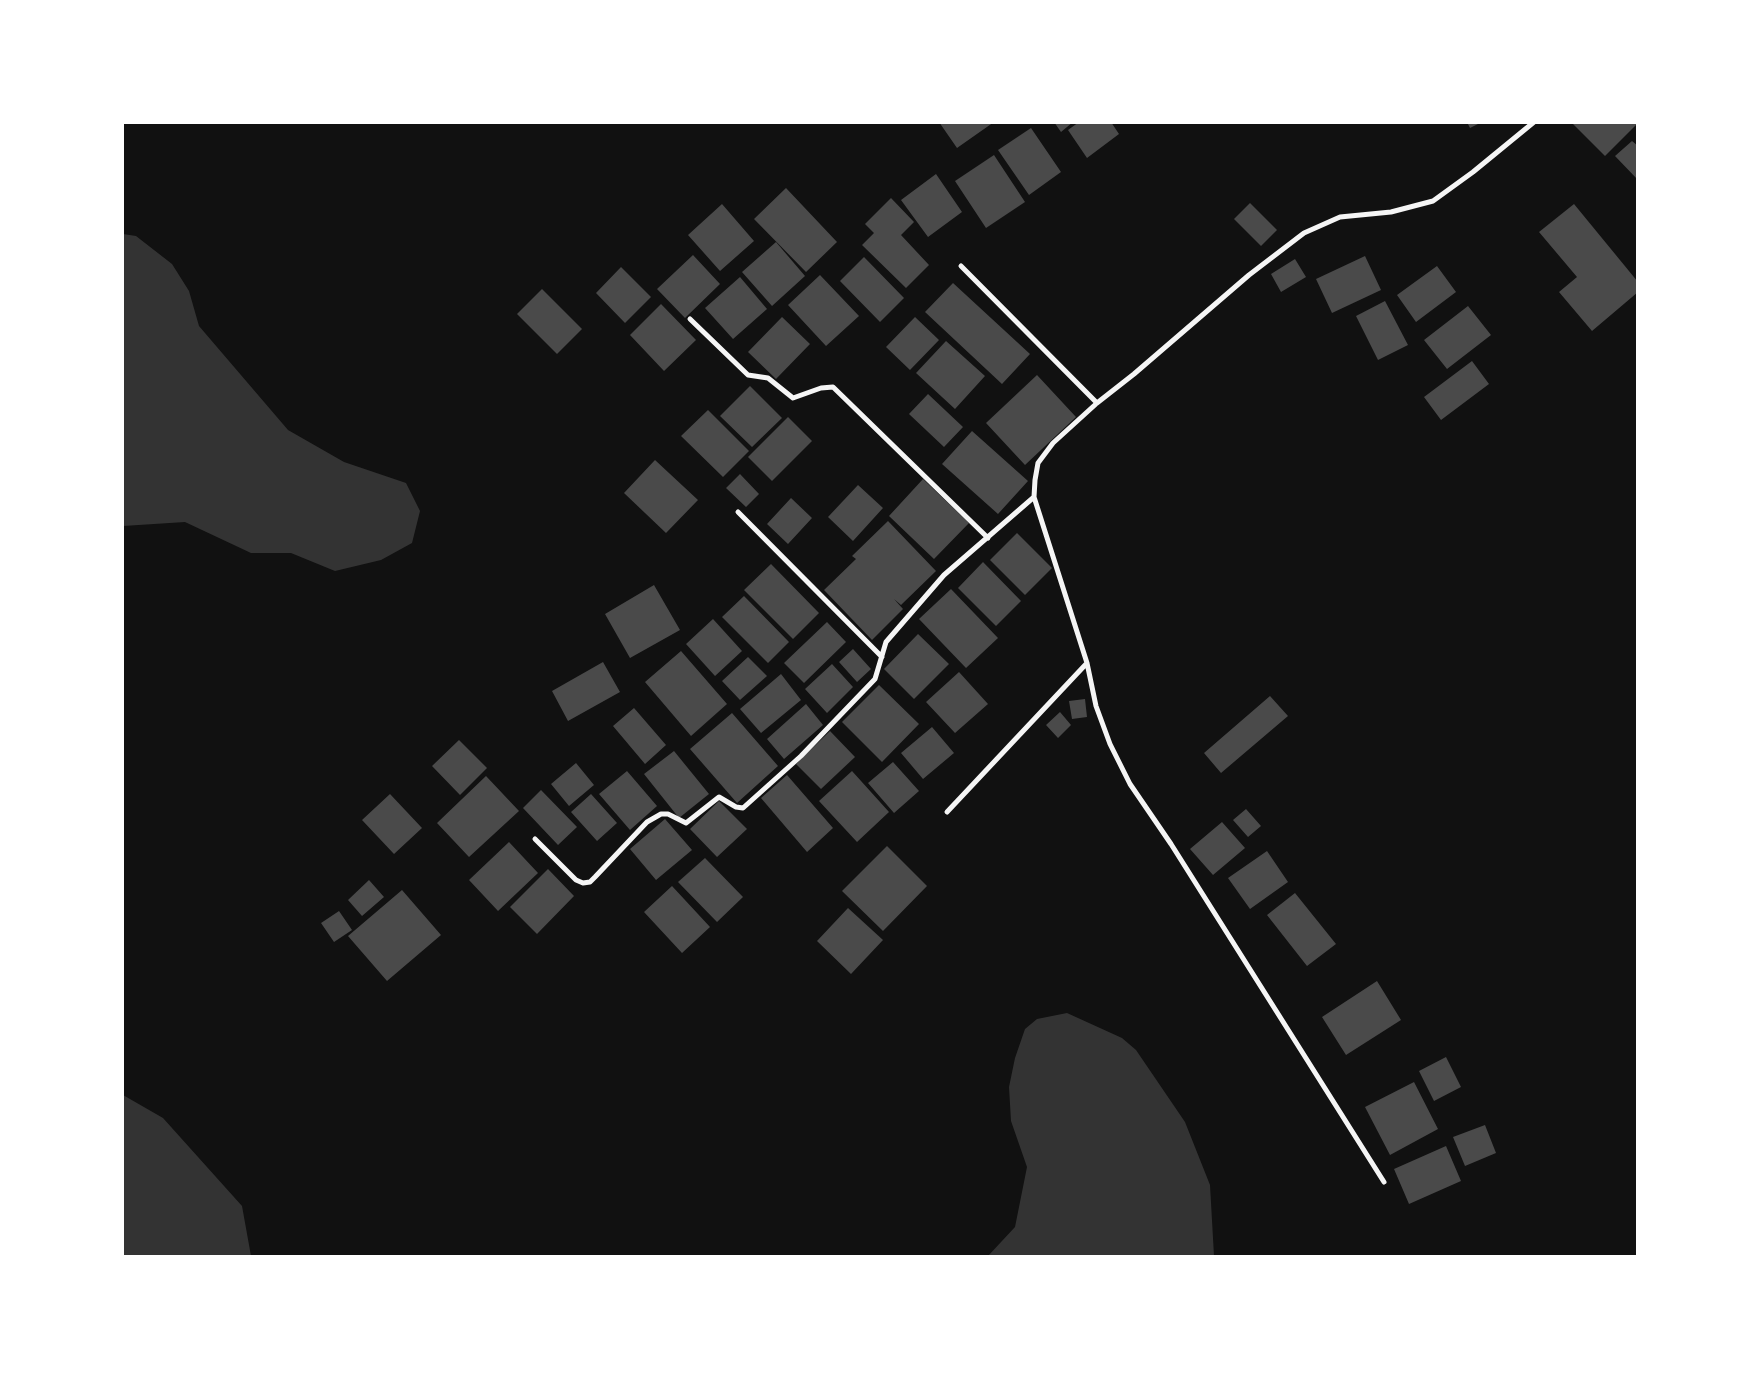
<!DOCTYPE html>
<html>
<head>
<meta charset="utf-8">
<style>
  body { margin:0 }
  #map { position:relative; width:1760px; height:1379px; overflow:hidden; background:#111; font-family:"Noto Sans",sans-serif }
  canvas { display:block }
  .frame { position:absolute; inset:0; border:124px solid #fff; pointer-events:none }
</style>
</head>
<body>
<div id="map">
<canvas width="1760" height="1379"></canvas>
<div class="frame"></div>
</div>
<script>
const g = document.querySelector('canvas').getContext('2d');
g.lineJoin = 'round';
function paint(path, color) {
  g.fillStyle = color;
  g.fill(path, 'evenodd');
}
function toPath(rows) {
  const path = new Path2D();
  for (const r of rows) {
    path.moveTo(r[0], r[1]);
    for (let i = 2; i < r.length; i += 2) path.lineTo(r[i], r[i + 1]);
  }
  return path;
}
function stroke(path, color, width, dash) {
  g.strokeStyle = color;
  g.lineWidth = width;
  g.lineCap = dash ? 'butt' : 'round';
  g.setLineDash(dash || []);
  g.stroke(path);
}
paint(toPath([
  [123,234,136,236,172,264,189,291,199,326,288,430,344,462,406,483,420,511,412,543,381,560,335,571,291,553,251,553,185,522,123,526],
  [1067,1013,1122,1038,1136,1050,1185,1122,1210,1185,1214,1256,988,1256,1015,1227,1027,1167,1011,1121,1009,1087,1015,1058,1025,1029,1037,1019],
  [123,1095,163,1118,242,1206,251,1256,123,1256]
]), '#333');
paint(toPath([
  [939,122,994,122,957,148],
  [1054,122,1073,122,1061,132],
  [1079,122,1111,122,1119,134,1087,158,1068,130],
  [1467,122,1482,122,1470,128],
  [1571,122,1638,122,1638,123,1605,156],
  [1031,128,1061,172,1029,195,998,150],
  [1632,141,1638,146,1638,180,1615,156],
  [994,155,1025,202,986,228,955,181],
  [936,174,962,212,928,237,901,200],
  [786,188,837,242,806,272,754,219],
  [891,198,914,222,901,235,929,265,906,288,862,245,874,233,865,224],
  [1250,203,1277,230,1261,246,1234,219],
  [722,204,754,241,720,271,688,235],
  [1574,204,1638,282,1638,292,1592,331,1559,292,1577,277,1539,232],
  [776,242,805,276,772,306,742,272],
  [693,255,720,284,685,318,657,289],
  [1365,256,1381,290,1332,313,1316,279],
  [864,257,904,298,880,322,840,281],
  [1295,259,1306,277,1281,292,1271,274],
  [1437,266,1456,292,1416,322,1397,295],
  [621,267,651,297,625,323,596,293],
  [820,275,859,316,826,346,788,305],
  [740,277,767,309,733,339,705,308],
  [953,283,1030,354,1002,384,925,312],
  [542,289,582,329,557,354,517,314],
  [1385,301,1408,345,1378,360,1356,316],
  [661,304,696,340,664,371,630,335],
  [1468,306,1491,335,1447,369,1424,340],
  [782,317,810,344,776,379,748,352],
  [915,317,939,340,910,370,886,347],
  [946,341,985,376,955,409,916,373],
  [1472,361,1489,384,1441,420,1424,397],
  [1037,375,1076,417,1025,465,986,423],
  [750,386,782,418,752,447,720,416],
  [928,394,963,427,944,447,909,414],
  [708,410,749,451,723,477,681,436],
  [788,417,812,441,772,481,748,457],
  [972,431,1028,481,998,514,942,464],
  [655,460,698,500,666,533,624,493],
  [740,474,759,494,746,507,726,488],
  [923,479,969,523,934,559,889,516],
  [858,485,883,508,853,541,828,517],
  [791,498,812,518,788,544,767,524],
  [888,521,936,571,901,605,894,599,903,609,872,640,824,590,856,559,852,556],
  [1017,533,1052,568,1025,595,990,560],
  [983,562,1021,601,996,626,958,588],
  [771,564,819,613,793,639,744,590],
  [654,585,680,630,630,658,605,614],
  [951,589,998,638,966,668,919,619],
  [744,596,789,642,768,663,722,617],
  [713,619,742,651,715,676,686,644],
  [827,622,846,642,804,683,784,663],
  [918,634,949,664,914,699,884,669],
  [853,649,871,669,857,682,839,662],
  [681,651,727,704,691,736,645,682],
  [748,657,767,676,740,700,722,681],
  [603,662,620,692,568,721,552,691],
  [832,664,853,687,827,713,805,689],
  [959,672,988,704,955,733,926,702],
  [781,674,801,700,761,733,740,709],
  [879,685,919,724,882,762,842,722],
  [1270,696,1288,716,1221,773,1204,753],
  [1085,699,1087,717,1072,719,1069,701],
  [806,704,823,725,784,759,767,739],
  [634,708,666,745,645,764,613,726],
  [1060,712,1071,725,1058,738,1046,725],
  [732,713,778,766,737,803,690,749],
  [932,727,954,753,923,779,901,753],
  [830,731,855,757,821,789,796,764],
  [459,740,487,768,460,795,432,766],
  [674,751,709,794,679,818,644,774],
  [893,762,919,791,894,813,868,783],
  [576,763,594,785,569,806,551,784],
  [627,771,657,806,630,830,599,794],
  [852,771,889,812,857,842,819,801],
  [787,775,833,828,807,852,761,798],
  [486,776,519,811,469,857,437,823],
  [541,790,577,827,558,845,523,808],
  [390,794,422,828,394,854,362,820],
  [591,794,617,823,597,841,571,812],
  [719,801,747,829,717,857,690,829],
  [1246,809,1261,826,1248,837,1233,820],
  [665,819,692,850,656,880,630,849],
  [1222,822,1245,848,1213,875,1190,849],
  [509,842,538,873,498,911,469,880],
  [887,846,927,886,883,931,842,891],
  [1267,851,1288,882,1250,909,1228,878],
  [705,858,743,897,717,922,678,882],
  [548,869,574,896,537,934,510,907],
  [369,880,384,897,362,916,348,900],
  [672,886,710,927,682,953,644,912],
  [402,890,441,935,387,981,348,936],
  [1295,893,1336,944,1307,966,1267,915],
  [848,908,883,940,851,974,817,941],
  [339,911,352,930,334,942,321,923],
  [1377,981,1401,1020,1346,1055,1322,1017],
  [1446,1057,1461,1087,1434,1101,1419,1071],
  [1414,1082,1438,1129,1390,1155,1365,1107],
  [1485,1125,1496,1153,1465,1166,1453,1137],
  [1446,1146,1461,1181,1409,1204,1394,1169]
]), '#4a4a4a');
stroke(toPath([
  [961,266,1097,403],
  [690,319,748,375,768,378,793,398,821,388,833,387,988,538],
  [738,512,882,657],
  [947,812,1087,663],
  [535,839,576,880,583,883,590,882,595,877,647,822,661,814,668,814,686,823,719,797,736,807,743,808,801,756,875,679,886,642,944,575,1034,497],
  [1384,1182,1171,844,1130,784,1110,744,1096,706,1087,663,1034,497,1035,480,1038,463,1053,443,1097,403,1134,374,1249,275,1304,233,1340,217,1391,212,1433,201,1473,172,1534,122]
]), '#f5f5f5', 5);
</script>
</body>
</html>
